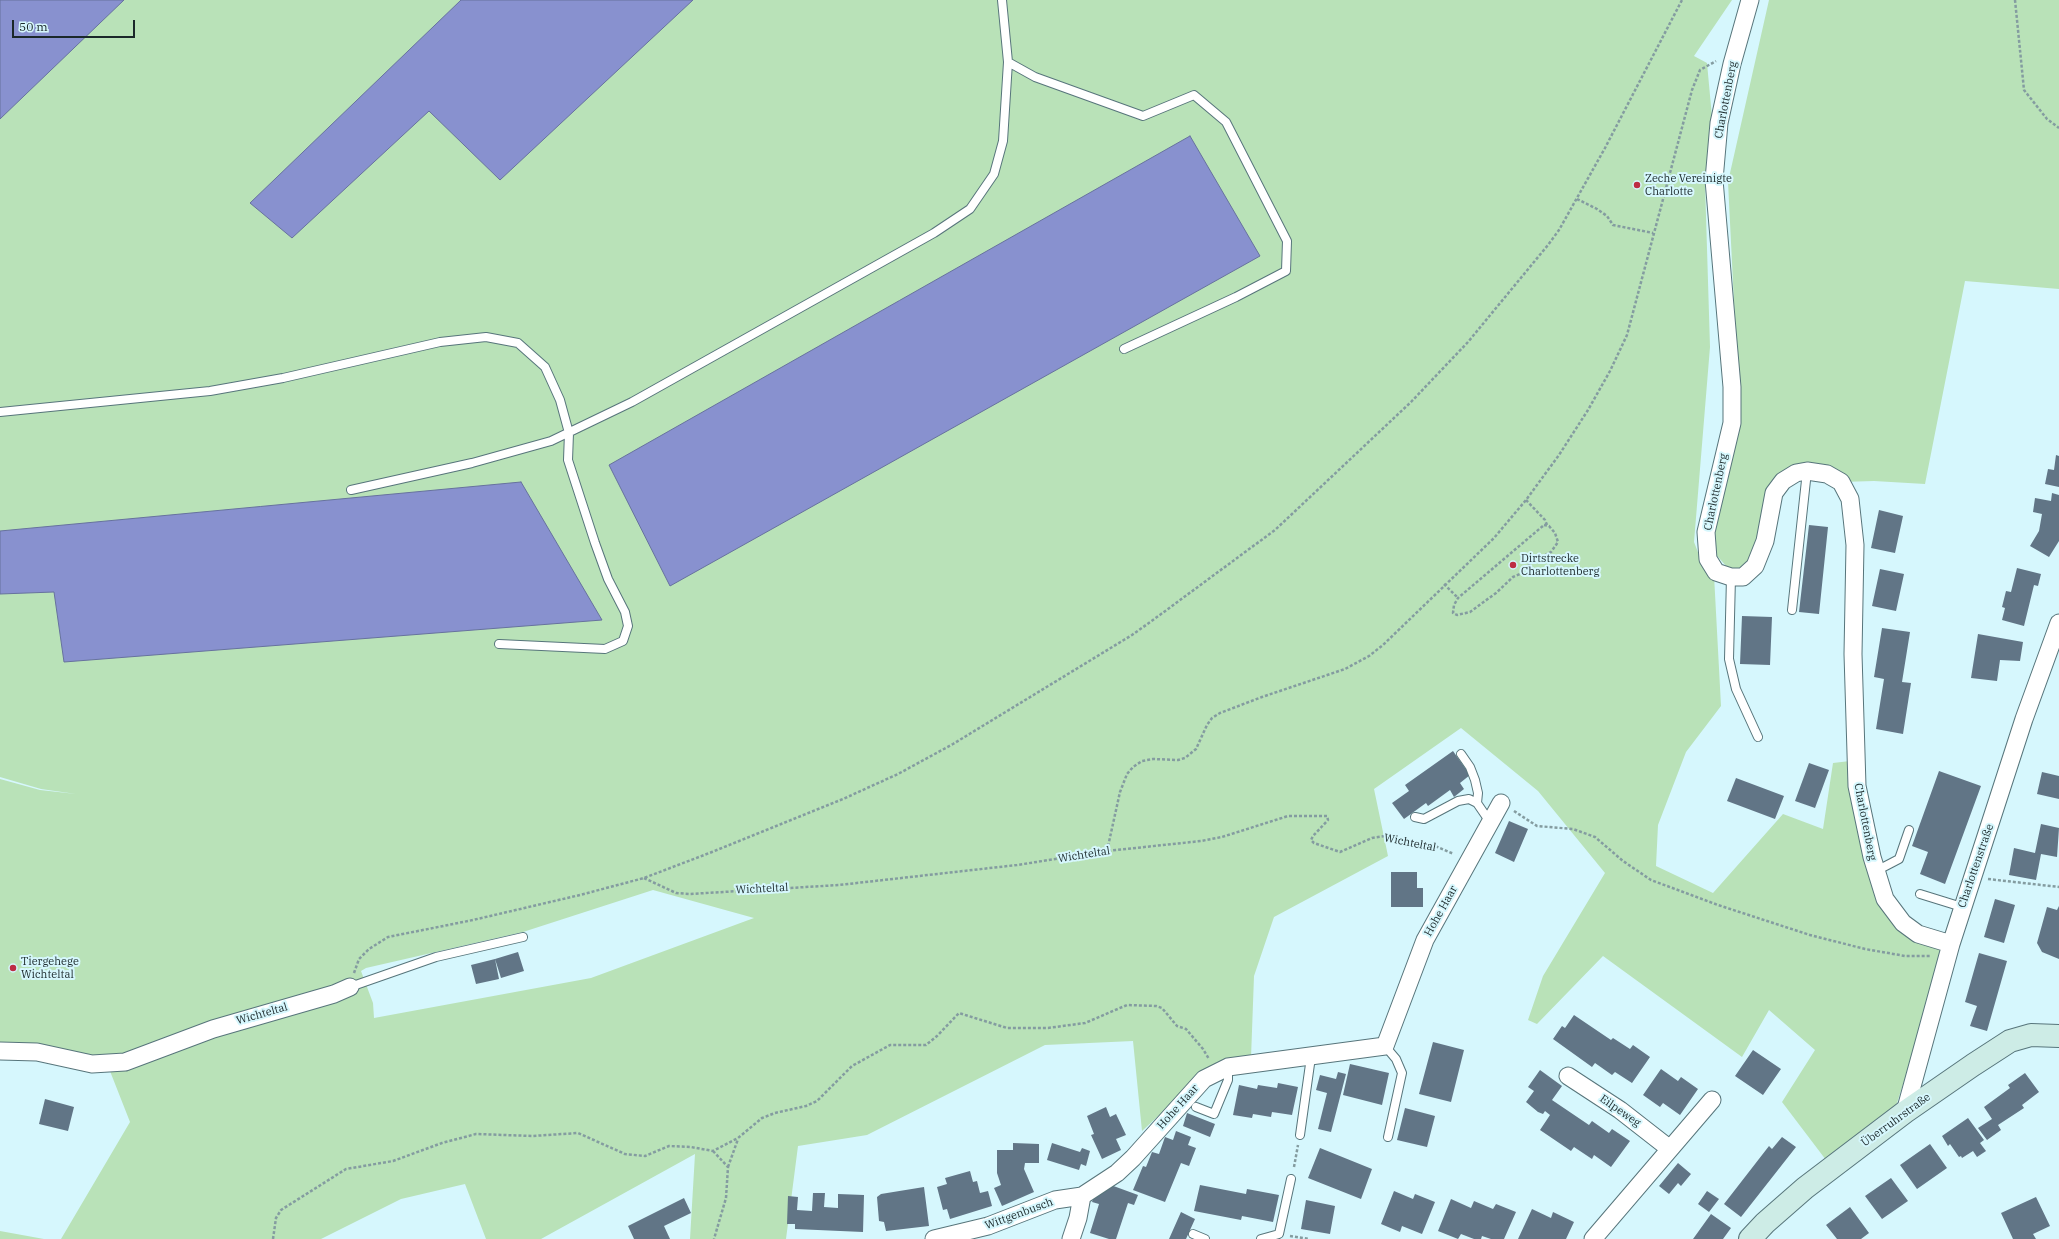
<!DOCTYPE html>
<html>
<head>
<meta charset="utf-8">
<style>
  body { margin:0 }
  #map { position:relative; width:2059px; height:1239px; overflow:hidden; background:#d6f7fd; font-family:"IBM Plex Serif",serif }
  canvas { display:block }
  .scale { position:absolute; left:12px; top:20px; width:123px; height:18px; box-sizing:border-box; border:2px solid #1b282a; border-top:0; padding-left:5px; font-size:12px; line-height:14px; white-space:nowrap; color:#1b282a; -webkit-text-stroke:3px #d6f7fd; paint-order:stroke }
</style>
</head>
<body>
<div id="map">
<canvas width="2059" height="1239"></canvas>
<div class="scale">50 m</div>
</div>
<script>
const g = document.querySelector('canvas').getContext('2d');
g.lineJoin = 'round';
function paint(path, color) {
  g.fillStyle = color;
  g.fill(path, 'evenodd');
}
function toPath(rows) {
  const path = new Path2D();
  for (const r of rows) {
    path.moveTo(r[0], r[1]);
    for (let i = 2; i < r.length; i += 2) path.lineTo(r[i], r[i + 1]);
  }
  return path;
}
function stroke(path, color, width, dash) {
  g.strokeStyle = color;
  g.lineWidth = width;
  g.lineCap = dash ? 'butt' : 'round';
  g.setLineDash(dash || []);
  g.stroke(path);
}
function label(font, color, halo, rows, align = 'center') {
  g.font = font + ' "IBM Plex Serif",serif';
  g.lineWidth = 4;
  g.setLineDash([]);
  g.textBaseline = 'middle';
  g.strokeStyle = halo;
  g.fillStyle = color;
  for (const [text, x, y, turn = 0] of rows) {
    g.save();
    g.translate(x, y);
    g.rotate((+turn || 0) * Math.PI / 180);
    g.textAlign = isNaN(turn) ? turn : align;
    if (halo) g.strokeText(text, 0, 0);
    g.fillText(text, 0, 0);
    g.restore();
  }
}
paint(toPath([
  [0,0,1732,0,1694,56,1707,63,1712,117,1705,183,1710,347,1694,542,1701,560,1714,575,1721,706,1686,752,1658,825,1656,866,1713,893,1783,814,1823,829,1833,763,1850,761,1855,821,1869,857,1879,905,1944,944,1944,957,1896,1106,1826,1160,1782,1102,1815,1050,1769,1010,1742,1057,1603,956,1537,1024,1528,1020,1543,976,1605,873,1538,791,1461,728,1374,789,1388,856,1274,917,1254,976,1251,1058,1217,1062,1142,1131,1133,1041,1045,1045,867,1135,798,1146,786,1239,690,1239,695,1154,541,1239,486,1239,465,1184,401,1199,321,1239,61,1239,130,1122,108,1066,0,1048,0,779,40,790,76,794,41,789,0,777],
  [653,890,754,918,591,978,374,1018,373,1003,361,971,366,968,523,932],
  [1769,0,2059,0,2059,289,1965,281,1925,484,1874,481,1841,482,1784,478,1752,562,1735,571,1727,567,1711,549,1736,343,1728,182],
  [0,1231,44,1239,0,1239]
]), '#b9e2b8');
const water = toPath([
  [0,0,124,0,0,119,0,0],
  [461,0,693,0,500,180,429,111,292,238,250,203,461,0],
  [1190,136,1260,256,670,586,609,465,1190,136],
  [521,482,602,620,64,662,54,592,0,594,0,531,521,482]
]);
paint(water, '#8891cf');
stroke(water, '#67729e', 1);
paint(toPath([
  [2056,455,2059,456,2059,487,2045,484,2048,469,2054,470],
  [2052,493,2059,495,2059,541,2049,557,2030,546,2039,531,2042,514,2033,512,2035,498,2051,501],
  [1879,510,1903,516,1895,553,1871,548],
  [1809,525,1828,527,1819,614,1799,612],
  [2017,568,2041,574,2038,586,2034,585,2024,626,2002,620,2005,608,2002,607,2006,591,2011,592],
  [1880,569,1904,574,1896,611,1872,606],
  [1742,616,1772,617,1770,665,1740,664],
  [1882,628,1910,632,1902,682,1911,683,1903,734,1876,729,1884,679,1874,677],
  [1978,634,2023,642,2020,661,2000,660,1997,681,1971,678],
  [1453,751,1470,775,1460,783,1464,789,1454,797,1450,790,1428,806,1426,803,1404,819,1392,803,1409,791,1405,785],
  [1809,763,1829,770,1815,808,1795,801],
  [1939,771,1981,786,1945,884,1920,874,1928,852,1912,846],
  [2042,772,2059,776,2059,799,2037,794],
  [1736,778,1784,796,1775,819,1727,801],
  [1509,821,1528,829,1514,862,1495,853],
  [2041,824,2059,828,2057,857,2041,854,2036,880,2009,875,2014,848,2035,853],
  [1391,872,1417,872,1417,888,1423,888,1423,907,1391,907],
  [1995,899,2015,905,2004,943,1984,937],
  [2059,906,2059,959,2042,952,2037,943,2047,907,2057,910],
  [518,952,524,971,501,978,495,959],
  [1979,953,2007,961,1987,1031,1970,1026,1977,1006,1965,1002],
  [495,959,499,979,476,984,471,965],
  [1574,1015,1611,1040,1613,1038,1630,1049,1633,1045,1650,1057,1632,1083,1615,1072,1612,1075,1595,1063,1592,1067,1553,1039,1562,1026,1565,1028],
  [1433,1042,1464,1050,1451,1102,1419,1094],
  [1753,1050,1781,1069,1763,1095,1735,1076],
  [1350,1064,1389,1073,1382,1105,1343,1095],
  [1661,1069,1678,1081,1681,1077,1698,1089,1680,1115,1663,1103,1660,1107,1643,1095],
  [1540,1070,1562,1086,1552,1100,1589,1125,1592,1121,1609,1133,1612,1129,1630,1141,1611,1167,1594,1155,1592,1159,1574,1147,1571,1151,1540,1130,1550,1115,1545,1111,1543,1114,1538,1112,1526,1102,1534,1091,1528,1087],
  [1338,1072,1346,1074,1331,1132,1318,1129,1327,1093,1316,1090,1320,1075,1336,1079],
  [2025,1073,2039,1092,2022,1105,2024,1108,1998,1125,2001,1130,1987,1140,1978,1128,1992,1119,1984,1107,2010,1088,2008,1085],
  [1278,1083,1298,1087,1292,1115,1272,1112,1271,1117,1253,1114,1252,1118,1233,1115,1239,1085,1257,1089,1258,1085,1277,1088],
  [45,1099,74,1107,68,1131,39,1124],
  [1106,1107,1110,1117,1116,1114,1126,1135,1116,1139,1121,1150,1102,1159,1091,1135,1094,1134,1087,1116],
  [1405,1108,1435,1116,1427,1147,1397,1140],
  [1187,1113,1215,1124,1210,1137,1183,1126],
  [1968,1118,1984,1140,1980,1143,1986,1151,1977,1157,1973,1151,1962,1158,1961,1156,1959,1157,1950,1144,1948,1146,1942,1136],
  [1176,1131,1191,1137,1188,1145,1196,1148,1189,1166,1181,1163,1165,1202,1133,1190,1143,1166,1146,1167,1152,1152,1159,1154,1165,1137,1173,1140],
  [1782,1137,1796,1147,1741,1217,1724,1204,1769,1146,1772,1149],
  [1013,1143,1039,1144,1039,1163,1025,1163,1024,1169,1034,1192,1002,1206,994,1188,1001,1185,997,1173,997,1150,1013,1150],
  [1052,1143,1080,1152,1082,1148,1090,1151,1086,1166,1081,1164,1079,1170,1047,1160],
  [1930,1144,1947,1168,1917,1189,1900,1165],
  [1320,1148,1372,1169,1361,1199,1308,1178],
  [1678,1163,1691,1174,1681,1186,1678,1183,1669,1194,1659,1186],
  [970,1171,973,1182,977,1181,980,1193,988,1191,992,1206,950,1219,947,1209,943,1210,937,1187,947,1184,945,1178],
  [1891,1178,1908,1201,1882,1219,1865,1196],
  [1108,1184,1138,1195,1134,1205,1128,1203,1116,1239,1109,1239,1090,1233,1099,1204,1092,1202,1095,1194],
  [1200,1185,1246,1194,1247,1189,1279,1195,1273,1222,1242,1216,1241,1220,1194,1211],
  [924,1187,929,1226,886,1231,884,1222,879,1221,877,1197,881,1194],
  [1394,1191,1413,1199,1415,1194,1435,1202,1422,1234,1402,1226,1400,1232,1381,1224],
  [1707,1191,1719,1199,1709,1212,1698,1204],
  [813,1193,825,1193,824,1207,838,1208,838,1194,864,1195,863,1232,795,1229,795,1224,787,1224,788,1196,798,1197,797,1210,812,1211],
  [2036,1197,2050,1226,2033,1234,2036,1239,2013,1239,2001,1213],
  [684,1198,691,1213,664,1226,670,1239,634,1239,628,1226],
  [1451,1199,1471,1208,1474,1201,1493,1209,1496,1204,1516,1212,1504,1239,1491,1239,1482,1236,1481,1239,1474,1239,1461,1234,1458,1239,1438,1231],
  [1306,1200,1335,1206,1330,1234,1301,1229],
  [1850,1207,1869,1233,1861,1239,1837,1239,1826,1225],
  [1532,1209,1551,1218,1553,1212,1574,1222,1566,1239,1518,1239],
  [1181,1212,1195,1219,1186,1239,1169,1239],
  [1711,1214,1731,1228,1723,1239,1693,1239]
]), '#617586');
const lane = toPath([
  [1002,0,1008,62,1035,77,1143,116,1194,95,1226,122,1287,241,1286,271,1236,297,1124,349],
  [0,412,210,391,283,378,440,342,486,337,518,343,545,367,560,400,569,433,568,460,595,543,608,579,625,612,628,626,623,641,605,649,499,644],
  [351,490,472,463,551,441,632,402,934,233,970,209,994,174,1003,141,1008,62],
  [1731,577,1729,659,1736,689,1758,737],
  [1792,610,1807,471],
  [1461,754,1470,767,1475,780,1478,793,1477,803],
  [1415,817,1424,819,1458,801,1469,799,1477,803,1490,822],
  [1876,871,1899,859,1909,830],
  [1920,894,1962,907],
  [350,987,436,957,523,937],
  [1385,1046,1396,1059,1402,1073,1388,1137],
  [1196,1107,1214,1114,1228,1080,1228,1067],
  [1300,1135,1311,1057],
  [1193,1234,1205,1239],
  [1261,1239,1279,1234,1291,1179]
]);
const street = toPath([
  [1750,0,1732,64,1719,123,1714,180,1732,387,1732,423,1706,532,1708,559,1716,572,1731,577,1743,577,1755,566,1765,541,1774,493,1783,481,1796,473,1807,471,1827,474,1841,482,1850,499,1855,545,1853,654,1857,786,1872,857,1885,899,1903,923,1918,934,1951,944],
  [0,1051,37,1052,92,1064,125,1062,213,1029,334,994,350,987],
  [1568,1076,1620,1110,1670,1149],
  [1905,1112,1951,944,2024,719,2059,623],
  [934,1239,988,1226,1055,1200,1082,1196],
  [1071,1239,1078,1218,1082,1196,1117,1173,1133,1158,1204,1079,1228,1067,1385,1046,1425,940,1501,803],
  [1593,1239,1712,1100]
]);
const secondary = toPath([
  [1750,1239,1765,1223,1805,1188,1905,1112,1973,1065,2010,1041,2031,1035,2059,1036]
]);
stroke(lane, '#57757b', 10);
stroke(street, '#57757b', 19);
stroke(secondary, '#57757b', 24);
stroke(toPath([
  [2015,0,2024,90,2047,119,2059,128],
  [1577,199,1597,209,1607,216,1613,225,1653,233],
  [1526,500,1545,520,1547,525],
  [1544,525,1549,526,1555,533,1558,542,1551,552,1531,563,1522,573,1513,577,1496,593,1470,612,1457,615,1453,613,1454,605,1458,598,1544,525],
  [1444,584,1458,598],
  [1514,811,1537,826,1573,829,1595,837,1623,861,1651,880,1718,905,1810,935,1865,949,1905,956,1930,956],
  [1107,851,1120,792,1127,774,1133,767,1142,761,1153,759,1178,760,1185,758,1196,749,1207,725,1212,718,1220,713,1262,697,1345,669,1369,656,1383,645,1494,538,1526,500,1559,455,1588,410,1610,371,1627,335,1692,90,1700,70,1716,61],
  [644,878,676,893,690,894,839,885,1017,865,1107,851,1201,841,1222,837,1288,816,1327,816,1328,820,1313,836,1311,840,1314,843,1340,852,1372,838,1385,836,1435,846,1454,854],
  [1988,879,2059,887],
  [354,973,359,959,369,949,388,937,473,920,580,895,644,878,712,852,843,799,898,774,953,744,1132,635,1153,620,1275,530,1411,402,1468,342,1548,245,1559,230,1605,148,1682,0],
  [713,1151,728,1167,726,1198,714,1239],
  [728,1167,738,1139],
  [1294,1167,1298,1145],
  [1290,1236,1309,1239],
  [273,1239,276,1218,281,1210,346,1169,393,1161,442,1143,476,1134,532,1136,578,1133,625,1154,645,1156,669,1146,691,1147,713,1151,738,1138,762,1118,775,1113,806,1106,817,1101,852,1066,890,1045,926,1045,937,1036,959,1013,1007,1028,1048,1028,1085,1023,1127,1005,1156,1006,1162,1008,1177,1026,1186,1029,1203,1049,1209,1059]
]), '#849ca0', 2.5, [3, 2]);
stroke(lane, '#fff', 8);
stroke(street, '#fff', 17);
stroke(secondary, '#cdece6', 22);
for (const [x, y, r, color] of [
  [1637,185,4,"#bd2d44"],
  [1513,565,4,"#bd2d44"],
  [13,968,4,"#bd2d44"]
]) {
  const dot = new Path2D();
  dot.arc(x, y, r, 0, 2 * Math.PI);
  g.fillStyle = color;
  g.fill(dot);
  stroke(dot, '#d6f7fd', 1.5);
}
label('11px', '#1b282a', '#d6f7fd', [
  ["Charlottenberg",1726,100,-79],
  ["Charlottenberg",1716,492,-78],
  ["Charlottenberg",1865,822,79],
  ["Wichteltal",1410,843,11],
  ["Wichteltal",1084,855,-9],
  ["Charlottenstraße",1976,866,-71],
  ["Wichteltal",762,889,-3],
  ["Hohe Haar",1441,911,-61],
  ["Wichteltal",262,1014,-16],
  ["Hohe Haar",1178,1107,-48],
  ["Eilpeweg",1620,1111,35],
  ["Überruhrstraße",1896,1120,-36],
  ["Wittgenbusch",1019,1214,-20]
]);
label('11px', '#1b282a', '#d6f7fd', [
  ["Zeche Vereinigte",1645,179],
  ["Charlotte",1645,192],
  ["Dirtstrecke",1521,559],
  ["Charlottenberg",1521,572],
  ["Tiergehege",21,962],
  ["Wichteltal",21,975]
], 'left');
</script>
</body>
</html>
